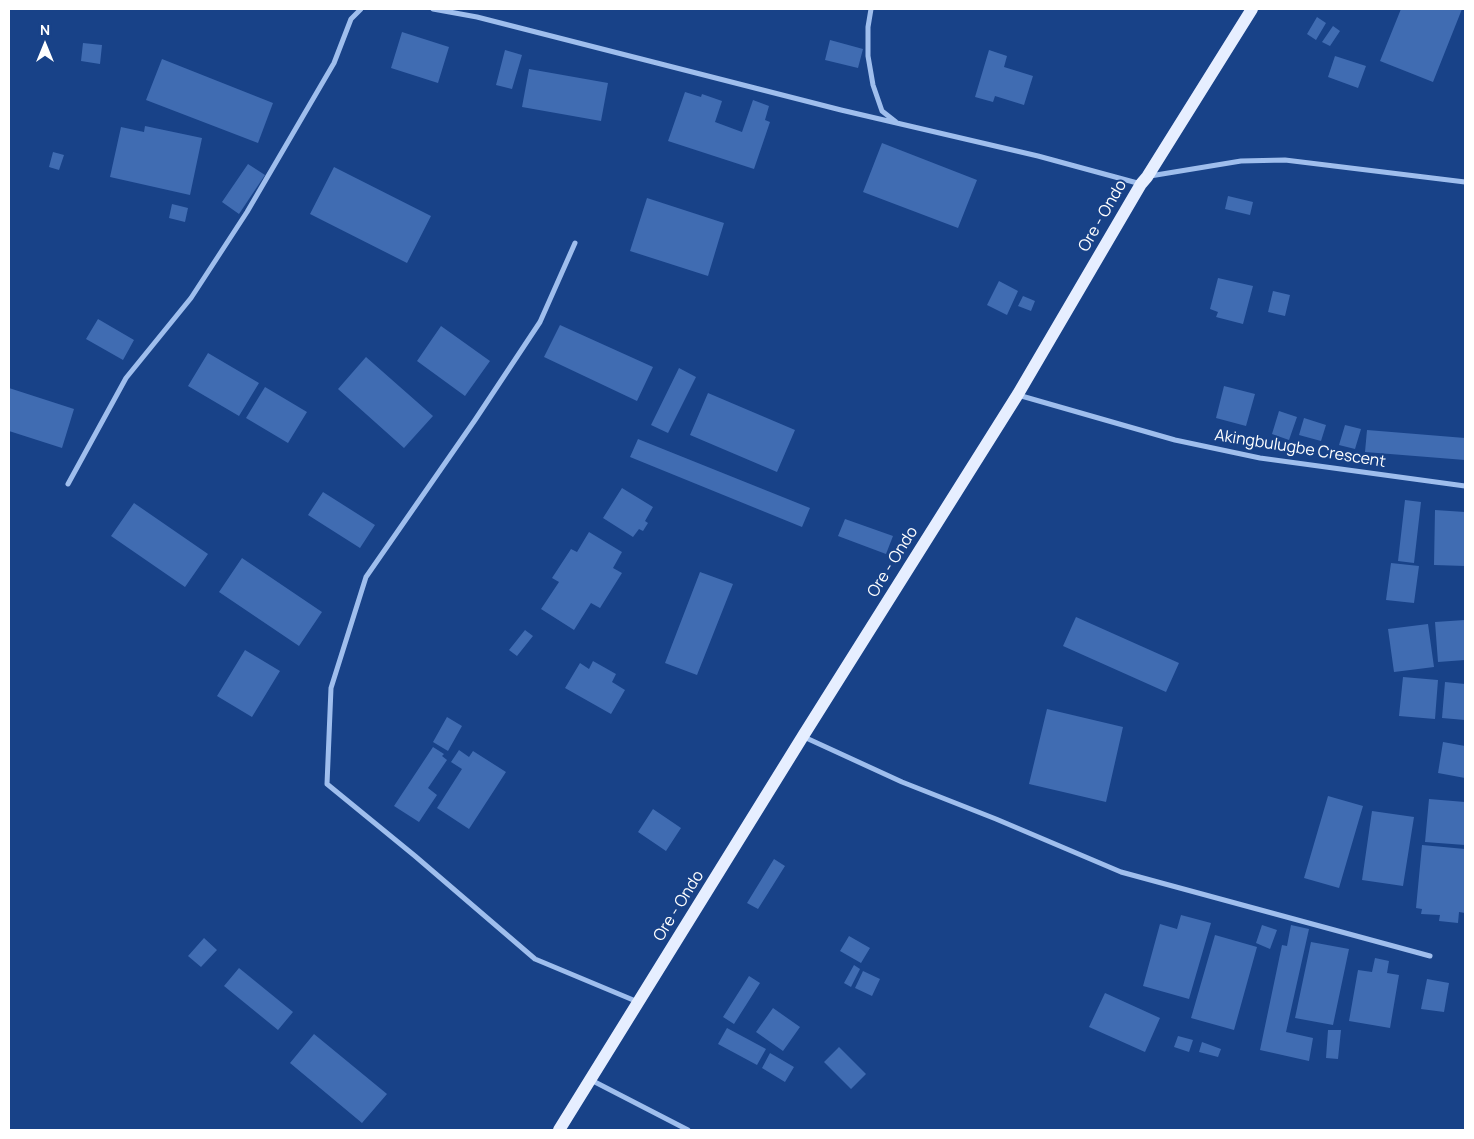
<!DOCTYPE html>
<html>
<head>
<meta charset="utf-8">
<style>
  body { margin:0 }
  #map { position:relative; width:1474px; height:1139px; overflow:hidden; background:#184288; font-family:Manrope,sans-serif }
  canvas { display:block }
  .frame { position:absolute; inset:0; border:10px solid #fff; pointer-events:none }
  .north { position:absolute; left:20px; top:20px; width:50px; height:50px; -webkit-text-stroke:4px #184288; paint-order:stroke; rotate:0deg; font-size:14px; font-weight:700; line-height:20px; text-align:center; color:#fff }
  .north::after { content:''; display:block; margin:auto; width:18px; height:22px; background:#fff; clip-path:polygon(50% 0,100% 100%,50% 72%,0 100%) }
</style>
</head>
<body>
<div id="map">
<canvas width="1474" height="1139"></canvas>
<div class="frame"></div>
<div class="north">N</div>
</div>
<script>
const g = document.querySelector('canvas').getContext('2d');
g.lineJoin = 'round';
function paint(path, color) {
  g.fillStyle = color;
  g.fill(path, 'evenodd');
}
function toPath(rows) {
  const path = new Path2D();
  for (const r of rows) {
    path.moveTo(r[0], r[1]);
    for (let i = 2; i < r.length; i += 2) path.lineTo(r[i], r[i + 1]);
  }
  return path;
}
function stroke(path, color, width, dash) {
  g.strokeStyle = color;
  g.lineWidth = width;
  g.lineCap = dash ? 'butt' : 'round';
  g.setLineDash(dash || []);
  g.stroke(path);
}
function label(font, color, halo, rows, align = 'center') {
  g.font = font + ' Manrope,sans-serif';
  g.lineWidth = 4;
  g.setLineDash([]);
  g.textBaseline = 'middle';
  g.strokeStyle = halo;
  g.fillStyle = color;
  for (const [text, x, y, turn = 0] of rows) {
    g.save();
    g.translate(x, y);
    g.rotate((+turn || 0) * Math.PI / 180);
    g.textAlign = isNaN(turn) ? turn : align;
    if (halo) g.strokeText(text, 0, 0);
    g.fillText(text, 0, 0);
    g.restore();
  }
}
paint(toPath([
  [1401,9,1462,9,1433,82,1380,61],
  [1317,17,1326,23,1316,40,1307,34],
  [1333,26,1340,31,1330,46,1322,42],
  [402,32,449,47,438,83,391,68],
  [830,40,863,49,858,68,825,60],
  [83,43,102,45,100,64,81,61],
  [505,50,522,55,512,89,496,85],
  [989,50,1007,56,1004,67,1033,76,1024,105,995,96,993,102,975,97],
  [1335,56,1366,66,1358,88,1328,77],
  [162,59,273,103,258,143,146,100],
  [529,69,608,83,601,121,522,107],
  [685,92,701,97,702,94,722,101,715,122,742,132,753,100,769,106,765,120,770,122,754,169,668,141],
  [145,126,202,138,190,195,110,177,121,127,144,132],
  [882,143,977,180,958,228,863,192],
  [53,152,64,155,59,170,49,167],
  [248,164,265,175,239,214,222,202],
  [334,167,431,216,407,263,310,214],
  [1228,196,1253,202,1250,215,1225,209],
  [647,198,724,223,708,276,630,251],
  [172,204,188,208,185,222,169,218],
  [1218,278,1253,286,1243,324,1216,317,1218,312,1210,309],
  [999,281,1018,291,1007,315,987,305],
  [1273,291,1290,295,1285,316,1268,312],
  [1023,296,1035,301,1031,311,1018,306],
  [98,319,134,340,123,360,86,339],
  [560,325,653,367,637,401,544,357],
  [441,326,490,361,465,396,417,361],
  [208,353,259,383,239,416,188,386],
  [366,357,433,416,404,448,338,389],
  [679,368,696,377,668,433,651,425],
  [1224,386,1255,394,1246,426,1216,418],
  [265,387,307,412,288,443,246,418],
  [9,388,74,409,62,448,9,431],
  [708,393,795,430,777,472,690,435],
  [1279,411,1297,417,1289,440,1272,434],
  [1304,418,1326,425,1321,441,1299,435],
  [1345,425,1361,429,1355,449,1339,445],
  [1367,430,1465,438,1465,460,1365,452],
  [638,439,810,508,802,527,630,457],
  [622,488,653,507,645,521,648,523,643,531,639,529,633,537,603,518],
  [323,492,375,525,360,548,308,515],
  [1405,500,1421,502,1414,563,1398,561],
  [134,503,208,554,185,587,111,536],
  [1435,510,1465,512,1465,566,1434,565],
  [845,519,893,536,886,554,838,536],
  [589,532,622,552,613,568,622,573,600,608,591,603,574,630,541,609,559,582,552,578,571,549,577,552],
  [242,558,322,612,299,646,219,592],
  [1391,563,1419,566,1414,603,1386,600],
  [700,572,733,584,697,675,665,663],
  [1076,617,1179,663,1166,692,1063,646],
  [1465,620,1465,660,1438,662,1435,622],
  [1428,624,1434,667,1394,672,1388,629],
  [525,630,533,636,517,656,509,650],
  [245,650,280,671,252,717,217,696],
  [593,661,616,674,612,682,625,690,611,714,565,688,580,663,589,669],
  [1403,677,1438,680,1435,719,1399,716],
  [1445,682,1465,684,1465,720,1442,718],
  [1047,709,1123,727,1106,802,1029,784],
  [447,717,462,726,448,751,433,742],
  [1443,742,1465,746,1465,778,1438,773],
  [433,747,444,754,442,756,447,760,428,788,437,795,419,822,394,806],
  [459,750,469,757,473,751,506,772,469,829,437,808,462,769,451,762],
  [1328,796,1363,806,1339,888,1304,878],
  [1429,799,1465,802,1465,845,1425,842],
  [653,809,681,828,666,851,638,832],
  [1372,811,1414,817,1403,886,1362,880],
  [1422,845,1465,849,1465,913,1459,912,1458,923,1439,921,1440,915,1421,914,1422,909,1416,908],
  [774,859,785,866,758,909,747,903],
  [1181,915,1211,923,1189,999,1143,986,1160,924,1177,929],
  [1262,925,1277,930,1270,949,1256,943],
  [1291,925,1309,929,1286,1032,1313,1038,1309,1061,1260,1050,1282,945,1287,946],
  [1215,935,1257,947,1234,1030,1191,1018],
  [849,936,870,948,861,963,840,951],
  [204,938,217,950,201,967,188,956],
  [1311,942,1349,949,1333,1025,1295,1018],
  [1375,958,1389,961,1387,973,1399,975,1390,1028,1349,1021,1358,970,1372,972],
  [854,965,860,969,851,987,844,983],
  [239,968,293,1012,278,1030,224,986],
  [863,971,880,979,872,996,855,988],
  [749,976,760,983,734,1024,723,1017],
  [1427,979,1449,983,1444,1012,1421,1009],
  [1105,993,1160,1018,1145,1052,1089,1027],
  [773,1008,800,1027,783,1051,756,1032],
  [727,1028,766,1049,757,1065,718,1044],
  [1328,1030,1341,1030,1338,1059,1326,1058],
  [314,1034,387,1094,362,1123,290,1063],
  [1178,1036,1193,1040,1189,1052,1174,1047],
  [1202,1042,1221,1049,1218,1057,1199,1052],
  [839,1047,866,1074,851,1089,824,1062],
  [770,1053,794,1067,785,1082,762,1068]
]), '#406cb2');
stroke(toPath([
  [433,9,477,17,841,110,1038,156,1141,184],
  [871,9,868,27,868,56,873,85,882,111,896,122],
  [1150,176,1241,161,1285,160,1465,182],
  [575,243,540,322,475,420,366,577,331,688,327,784,415,856,535,959,638,1002],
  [1018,395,1175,440,1260,458,1465,486],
  [68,484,126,378,191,298,247,212,334,63,351,19,361,9],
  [804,737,902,782,996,819,1121,872,1430,956],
  [591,1080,688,1130]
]), '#9fbeed', 5);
stroke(toPath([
  [559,1130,803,736,1018,394,1141,184,1147,177,1252,9]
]), '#e6eeff', 12);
label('16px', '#fff', '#184288', [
  ["Ore - Ondo",1103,216,-60],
  ["Akingbulugbe Crescent",1300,449,9],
  ["Ore - Ondo",893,562,-58],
  ["Ore - Ondo",679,906,-58]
]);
</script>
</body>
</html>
